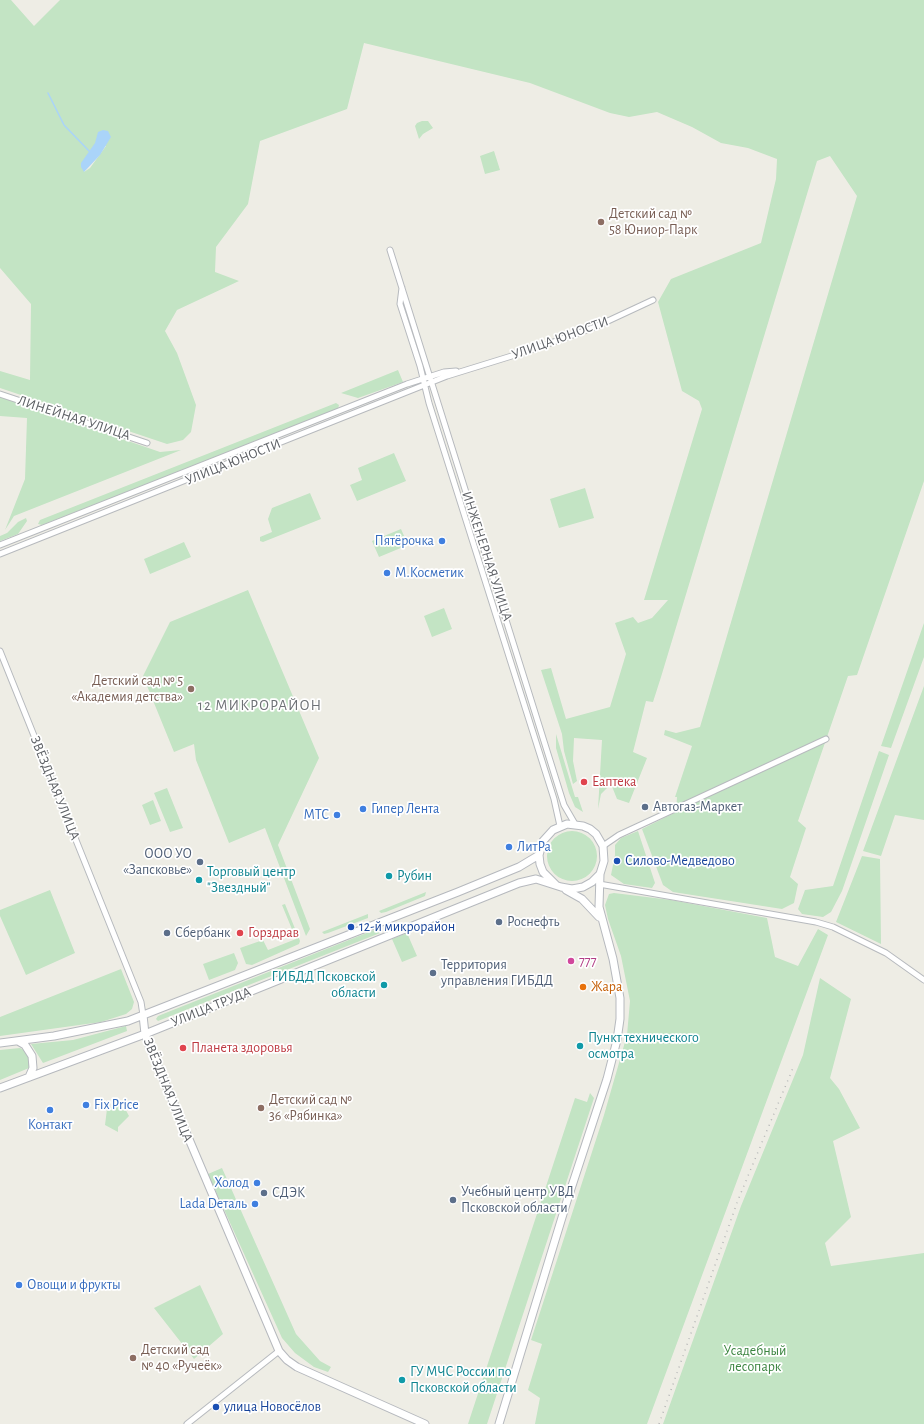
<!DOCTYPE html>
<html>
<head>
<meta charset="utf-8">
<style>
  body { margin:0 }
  canvas { display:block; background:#eeede5 }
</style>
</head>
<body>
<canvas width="924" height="1424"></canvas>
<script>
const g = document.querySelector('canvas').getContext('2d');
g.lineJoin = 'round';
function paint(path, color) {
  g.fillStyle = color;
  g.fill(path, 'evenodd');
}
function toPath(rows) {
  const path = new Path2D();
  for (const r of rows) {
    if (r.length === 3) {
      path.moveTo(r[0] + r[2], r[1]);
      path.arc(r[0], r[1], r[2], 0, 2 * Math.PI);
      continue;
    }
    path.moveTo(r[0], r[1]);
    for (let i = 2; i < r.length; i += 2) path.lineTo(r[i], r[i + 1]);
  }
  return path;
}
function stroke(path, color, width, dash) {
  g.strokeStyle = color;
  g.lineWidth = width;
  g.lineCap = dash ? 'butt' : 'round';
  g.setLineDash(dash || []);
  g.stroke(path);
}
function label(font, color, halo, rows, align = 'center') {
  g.font = font + ' "Alegreya Sans",sans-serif';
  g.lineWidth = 3.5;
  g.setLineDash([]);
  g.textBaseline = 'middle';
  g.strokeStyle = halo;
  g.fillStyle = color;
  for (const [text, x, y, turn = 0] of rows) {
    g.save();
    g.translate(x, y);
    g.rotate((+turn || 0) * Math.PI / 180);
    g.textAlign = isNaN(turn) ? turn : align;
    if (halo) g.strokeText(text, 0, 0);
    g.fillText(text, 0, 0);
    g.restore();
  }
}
paint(toPath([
  [0,0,11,0,34,26,60,0,924,0,924,481,857,675,848,676,798,821,806,828,790,877,798,884,794,903,782,909,673,892,663,885,642,829,676,812,677,797,675,797,692,746,664,735,665,730,676,733,700,727,857,196,830,156,817,161,661,677,653,702,646,701,633,752,647,758,629,803,617,799,611,784,601,794,598,809,602,740,574,738,573,761,577,781,573,784,564,751,562,734,541,670,551,668,566,719,610,707,626,654,615,623,633,617,638,623,652,618,668,600,644,600,702,409,699,401,682,391,658,302,671,279,761,243,776,179,777,159,748,148,721,143,692,127,657,112,629,117,610,113,530,83,364,43,347,109,260,141,248,204,216,247,215,272,239,281,177,310,165,331,177,353,196,405,191,432,183,440,167,444,0,388,0,371,30,380,31,304,0,268],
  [96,143,106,146,90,168,84,172,90,152],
  [422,121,428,121,433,128,423,134,419,139,415,126,417,123],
  [494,151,500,170,485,174,480,156],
  [398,370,403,382,358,398,341,393],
  [0,397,160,452,181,450,14,516,5,530,25,479,27,418,0,416],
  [336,403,339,405,338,409,42,525,38,524,40,520],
  [394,453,406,481,357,501,350,485,362,480,358,468],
  [585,488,594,518,559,528,550,499],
  [310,493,321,519,263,542,260,541,260,537,272,532,268,519,272,508],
  [26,518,27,521,18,534,0,541,0,536,7,533,18,522],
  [401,529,408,545,379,557,372,541],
  [184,542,191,557,150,574,144,559],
  [248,590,319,758,278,845,310,929,306,936,265,828,229,843,196,760,194,744,174,752,143,676,170,622],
  [444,608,452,629,432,637,424,616],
  [924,623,924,657,891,748,881,746],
  [924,686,924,820,895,815,881,856,863,851],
  [556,734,575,797,578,797,583,812,575,807,569,793,556,748],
  [879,751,889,755,842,891,831,912,823,917,802,914,798,909,805,890,833,886],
  [167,788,183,828,170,832,154,793],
  [153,800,161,821,150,825,142,805],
  [572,856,25],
  [638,831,655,883,652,888,624,884,611,875,615,855,615,845,621,838],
  [862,856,880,859,881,944,836,922],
  [50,890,75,953,26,975,0,916,0,910],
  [426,892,425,896,386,912,381,913,379,911],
  [614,893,671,900,767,918,775,957,798,966,818,929,828,935,647,1424,535,1424,540,1398,528,1390,542,1344,531,1340,604,1115,627,1035,630,1001,621,956,608,919,605,905,609,894],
  [285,904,300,941,299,944,252,965,246,964,240,948,263,940,268,950,296,939,282,905],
  [368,914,368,918,328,933,324,934,322,932],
  [379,928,381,930,380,933,158,1021,156,1019,158,1016],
  [407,933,417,956,402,962,392,939],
  [234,953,238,963,235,970,209,980,203,964],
  [121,969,134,1002,132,1009,126,1014,101,1022,0,1036,0,1017],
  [820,978,851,999,830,1078,839,1089,860,1128,833,1141,851,1217,825,1243,831,1266,924,1253,924,1424,663,1424,741,1206,803,1055],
  [126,1026,127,1031,43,1063,31,1044,73,1040],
  [20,1048,26,1051,29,1057,29,1068,0,1080,0,1050],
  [590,1093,594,1098,487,1424,468,1424,575,1098,587,1102],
  [122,1103,129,1116,118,1127,118,1132,105,1125,107,1109],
  [222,1168,296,1334,320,1361,331,1367,328,1372,314,1367,295,1353,282,1338,208,1174],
  [200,1285,223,1334,194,1359,154,1308]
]), '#c3e4c4');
paint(toPath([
  [103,130,108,131,111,137,100,155,84,172,81,167,81,163,95,143,98,132]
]), '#aad4f9');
stroke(toPath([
  [48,93,64,125,90,152]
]), '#aad4f9', 1.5);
const street = toPath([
  [390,250,564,805,575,824],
  [402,288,400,304,420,366,429,403,554,799,560,826],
  [0,394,147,443],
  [0,545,407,384,444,372,456,371],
  [0,554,447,376,531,350,595,327,653,300],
  [0,651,141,1002,143,1015],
  [603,846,619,835,826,739],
  [599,884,816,922,833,927,886,953,924,980],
  [187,1424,279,1351]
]);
const secondary = toPath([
  [566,890,582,899,599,917],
  [143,1015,145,1034,149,1045,279,1351,287,1360,297,1367,425,1424],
  [18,1041,25,1045,32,1056,33,1068,29,1077],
  [0,1043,54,1036,128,1021,458,892,519,867,539,855],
  [0,1088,145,1034,519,883,536,879,561,887,572,889,583,887,592,882,600,874,604,861,603,846,596,834,590,829,583,826,567,824,553,830,543,841,539,855,540,864,543,872,556,885],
  [499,1424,567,1201,607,1079,617,1040,620,1019,620,998,613,959,599,907,600,874]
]);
stroke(street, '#b7babe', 7);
stroke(secondary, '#b6b9be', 9);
stroke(street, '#fff', 5);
stroke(secondary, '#fff', 7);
stroke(toPath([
  [659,1424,738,1200,793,1068]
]), '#b5b6b6', 1.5, [1, 5]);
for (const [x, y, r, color] of [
  [601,222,4,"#8d6e63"],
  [442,541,4,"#3f7fe0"],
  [387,573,4,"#3f7fe0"],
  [191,689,4,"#8d6e63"],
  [584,782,4,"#e0444e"],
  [645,807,4,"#5c6f8a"],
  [363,809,4,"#3f7fe0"],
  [337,815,4,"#3f7fe0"],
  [509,847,4,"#3f7fe0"],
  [617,861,4,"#1a4fb4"],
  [200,862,4,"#5c6f8a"],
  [389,876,4,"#0f9aa8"],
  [199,880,4,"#0f9aa8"],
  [499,922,4,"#5c6f8a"],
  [351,927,4,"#1a4fb4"],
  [167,933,4,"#5c6f8a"],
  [240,933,4,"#e0444e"],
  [571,961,4,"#d1479c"],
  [433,973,4,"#5c6f8a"],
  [384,985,4,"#0f9aa8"],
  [583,987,4,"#e8710a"],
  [580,1046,4,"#0f9aa8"],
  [183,1048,4,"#e0444e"],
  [86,1105,4,"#3f7fe0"],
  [261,1108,4,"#8d6e63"],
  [50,1110,4,"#3f7fe0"],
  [257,1183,4,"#3f7fe0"],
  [264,1193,4,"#5c6f8a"],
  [453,1200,4,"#5c6f8a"],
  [255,1204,4,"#3f7fe0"],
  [19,1285,4,"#3f7fe0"],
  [133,1358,4,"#8d6e63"],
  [402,1380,4,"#0f9aa8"],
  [216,1407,4,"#1a4fb4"]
]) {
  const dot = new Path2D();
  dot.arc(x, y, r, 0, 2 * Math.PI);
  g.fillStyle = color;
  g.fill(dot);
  stroke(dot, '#fff', 1.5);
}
label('14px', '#785e54', '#fff', [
  ["Детский сад №",609,214],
  ["58 Юниор-Парк",609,230],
  ["Детский сад № 5",183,681,"right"],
  ["«Академия детства»",183,697,"right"],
  ["Детский сад №",269,1100],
  ["36 «Рябинка»",269,1116],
  ["Детский сад",141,1350],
  ["№ 40 «Ручеёк»",141,1366]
], 'left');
label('14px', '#5d6065', '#fff', [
  ["УЛИЦА ЮНОСТИ",560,338,-20],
  ["ЛИНЕЙНАЯ УЛИЦА",74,418,18],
  ["УЛИЦА ЮНОСТИ",233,462,-22],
  ["ИНЖЕНЕРНАЯ УЛИЦА",487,556,72],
  ["ЗВЁЗДНАЯ УЛИЦА",55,788,68],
  ["УЛИЦА ТРУДА",211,1007,-22],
  ["ЗВЁЗДНАЯ УЛИЦА",168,1090,68]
]);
label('14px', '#366cbe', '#fff', [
  ["Пятёрочка",434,541,"right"],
  ["М.Косметик",395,573],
  ["Гипер Лента",371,809],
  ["МТС",329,815,"right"],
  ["ЛитРа",517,847],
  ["Fix Price",94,1105],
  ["Контакт",50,1125,"center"],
  ["Холод",249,1183,"right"],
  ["Lada Dеталь",247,1204,"right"],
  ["Овощи и фрукты",27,1285]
], 'left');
label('14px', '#be3a42', '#fff', [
  ["Еаптека",592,782],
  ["Горздрав",248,933],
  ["Планета здоровья",191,1048]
], 'left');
label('14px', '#4e5e75', '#fff', [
  ["Автогаз-Маркет",653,807],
  ["ООО УО",192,854,"right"],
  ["«Запсковье»",192,870,"right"],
  ["Роснефть",507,922],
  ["Сбербанк",175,933],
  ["Территория",441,965],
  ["управления ГИБДД",441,981],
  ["Учебный центр УВД",461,1192],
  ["Псковской области",461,1208],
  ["СДЭК",272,1193]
], 'left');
label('14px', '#164399', '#fff', [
  ["Силово-Медведово",625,861],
  ["12-й микрорайон",359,927],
  ["улица Новосёлов",224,1407]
], 'left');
label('14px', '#0d838f', '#fff', [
  ["Торговый центр",207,872],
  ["\"Звездный\"",207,888],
  ["Рубин",397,876],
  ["ГИБДД Псковской",376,977,"right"],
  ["области",376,993,"right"],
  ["Пункт технического",588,1038],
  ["осмотра",588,1054],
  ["ГУ МЧС России по",410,1372],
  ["Псковской области",410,1388]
], 'left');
label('14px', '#b23c85', '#fff', [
  ["777",579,961]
], 'left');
label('14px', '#c56008', '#fff', [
  ["Жара",591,987]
], 'left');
label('14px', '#3c8541', '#fff', [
  ["Усадебный",755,1351],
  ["лесопарк",755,1367]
]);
g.letterSpacing = '1px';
label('15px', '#6e7276', '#fff', [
  ["12 МИКРОРАЙОН",260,705]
]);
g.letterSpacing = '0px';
</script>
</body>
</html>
